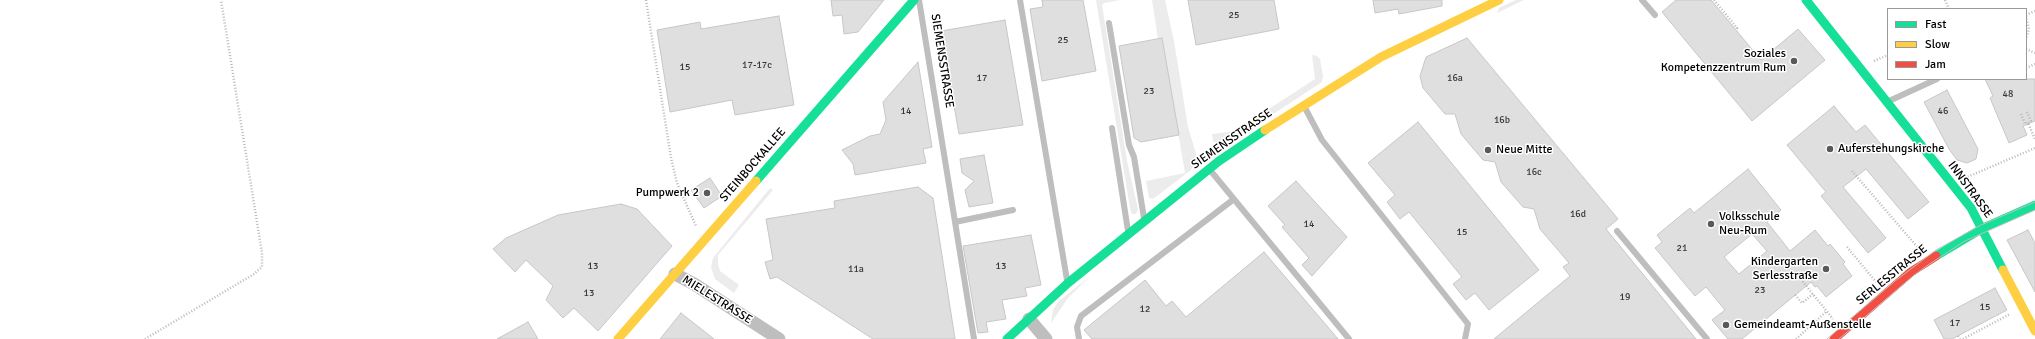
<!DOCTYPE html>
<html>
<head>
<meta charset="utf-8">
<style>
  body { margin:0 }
  #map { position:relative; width:2035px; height:339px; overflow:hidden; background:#fff; font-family:Signika,sans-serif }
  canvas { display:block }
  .legend { position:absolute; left:1887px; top:8px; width:140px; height:72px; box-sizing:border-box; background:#fff; border:1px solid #999; margin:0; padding:5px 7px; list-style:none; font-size:12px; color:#000 }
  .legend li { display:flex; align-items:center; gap:8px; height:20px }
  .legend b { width:20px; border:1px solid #999 }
</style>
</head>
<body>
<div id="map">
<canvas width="2035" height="339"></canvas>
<ul class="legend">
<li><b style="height:5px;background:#16e098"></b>Fast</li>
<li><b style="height:5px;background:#ffcf43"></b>Slow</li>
<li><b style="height:5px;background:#f24e42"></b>Jam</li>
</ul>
</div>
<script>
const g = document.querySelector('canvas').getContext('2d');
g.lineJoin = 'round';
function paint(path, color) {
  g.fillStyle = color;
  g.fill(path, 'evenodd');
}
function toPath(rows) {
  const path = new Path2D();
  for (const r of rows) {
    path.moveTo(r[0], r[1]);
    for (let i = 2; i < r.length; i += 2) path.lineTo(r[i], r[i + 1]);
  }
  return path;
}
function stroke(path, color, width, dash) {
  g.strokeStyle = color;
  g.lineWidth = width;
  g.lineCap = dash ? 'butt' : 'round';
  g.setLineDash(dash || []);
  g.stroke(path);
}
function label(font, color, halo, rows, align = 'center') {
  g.font = font + ' Signika,sans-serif';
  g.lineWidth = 3;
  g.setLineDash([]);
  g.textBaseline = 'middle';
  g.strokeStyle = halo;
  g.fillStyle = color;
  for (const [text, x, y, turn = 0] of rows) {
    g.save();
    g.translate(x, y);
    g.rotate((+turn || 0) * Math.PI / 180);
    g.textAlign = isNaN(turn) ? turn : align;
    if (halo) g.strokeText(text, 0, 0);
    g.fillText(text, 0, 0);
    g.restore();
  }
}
paint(toPath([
  [1096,0,1120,0,1104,3,1102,5,1127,161,1138,209,1136,214,1132,214,1130,208],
  [1152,0,1165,0,1174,41,1188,127,1197,157,1191,170,1153,199,1149,198,1146,181,1185,173,1162,38,1158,39],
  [1516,0,1524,0,1497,13,1499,8],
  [1312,55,1317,56,1320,59,1323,76,1322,82,1223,147,1213,141,1212,134,1235,131,1315,79],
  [770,188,773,190,718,255,718,264,720,271,739,285,734,293,715,279,711,267,713,258],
  [1090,276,1068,298,1051,323,1053,310,1058,302]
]), '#ececec');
const building = toPath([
  [831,0,884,0,858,32,844,34,842,15,833,16,831,0],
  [1042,0,1083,0,1096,71,1042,81,1030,9,1043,7,1042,0],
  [1188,0,1274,0,1279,29,1196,45,1188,0],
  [1373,0,1442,0,1442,6,1399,14,1398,9,1375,13,1373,0],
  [1676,0,1711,0,1761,60,1798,29,1825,60,1752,121,1662,12,1676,0],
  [779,16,794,105,735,115,732,100,670,112,657,30,700,22,701,29,779,16],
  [1005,20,1023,125,959,134,941,31,1005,20],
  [1162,38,1179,135,1141,142,1134,138,1119,46,1162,38],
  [1467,38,1618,219,1606,229,1696,339,1494,339,1570,276,1563,267,1569,263,1540,229,1534,209,1523,207,1501,182,1495,162,1483,160,1461,134,1455,114,1445,114,1423,88,1420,76,1426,57,1467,38],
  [918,62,932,147,923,149,926,163,855,175,853,164,842,150,870,136,880,134,886,120,883,102,918,62],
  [1985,79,2035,79,2035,121,2023,126,2027,135,2009,143,1990,98,1993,96,1985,79],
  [1947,90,1978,149,1976,159,1967,163,1957,160,1949,149,1924,102,1947,90],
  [1834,106,1856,132,1865,125,1929,202,1908,219,1866,169,1843,187,1886,238,1868,253,1821,196,1826,192,1787,145,1834,106],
  [1418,122,1539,270,1489,310,1475,293,1466,300,1453,284,1462,277,1409,212,1400,219,1387,202,1395,195,1368,163,1418,122],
  [984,155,993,203,969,207,965,190,974,181,962,173,960,159,984,155],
  [1748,169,1781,210,1767,222,1790,251,1815,230,1828,246,1830,244,1845,262,1843,264,1852,276,1826,297,1817,286,1815,287,1811,282,1742,339,1728,339,1712,320,1725,310,1706,287,1695,296,1655,248,1662,242,1657,235,1690,208,1694,213,1748,169],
  [1752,234,1767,251,1739,274,1724,257,1752,234],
  [710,178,722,196,704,208,691,190,710,178],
  [1296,181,1347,237,1312,276,1302,265,1309,258,1282,227,1285,225,1268,206,1296,181],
  [918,187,933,198,955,339,873,339,777,277,770,279,765,262,773,260,766,219,835,208,834,201,918,187],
  [621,204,637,209,672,246,598,331,574,308,563,318,546,300,553,286,526,260,515,272,493,249,506,238,558,215,621,204],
  [2028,230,2035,243,2035,292,2007,240,2028,230],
  [1031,235,1041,285,1025,288,1027,296,1002,300,1006,319,986,322,988,332,978,333,963,246,1031,235],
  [1264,252,1338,339,1092,339,1084,330,1145,280,1166,306,1172,301,1186,317,1264,252],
  [1995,288,2007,310,1952,339,1944,339,1934,320,1995,288],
  [681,313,714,339,660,339,681,313],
  [528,322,538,339,497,339,528,322]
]);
paint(building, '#dfdfdf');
stroke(building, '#c7c7c7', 1);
stroke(toPath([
  [646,0,671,158,677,183,696,226],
  [1714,0,1737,28,1736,29],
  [1945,0,1949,9],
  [2026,15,2035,11],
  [2026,16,2029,29,2026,39],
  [2026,49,2035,53],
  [1874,61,1888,55],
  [2026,68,2035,64],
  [2027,112,2031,121,2028,123],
  [2021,114,2025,124,2028,123,2035,139],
  [1852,171,1919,249],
  [1965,178,2035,148],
  [1847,247,1876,282],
  [1795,272,1833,319],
  [1795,295,1802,303,1813,294],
  [1958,336,1960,339],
  [145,339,254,274,262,267,262,253,221,0],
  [1796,339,1827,311],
  [1963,339,2010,314]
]), '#b9b9b9', 2.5, [1, 2]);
stroke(toPath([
  [919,0,974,339],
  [1020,0,1067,280],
  [1642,0,1655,15],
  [1109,23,1129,145,1134,157,1144,218],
  [1889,101,1937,79],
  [1304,106,1322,140,1468,324,1465,339],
  [1112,128,1128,231],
  [1210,170,1349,339],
  [955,222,1013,210],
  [1617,231,1707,339],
  [1079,339,1077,327,1081,316,1234,199]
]), '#bebebe', 6);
stroke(toPath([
  [675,274,694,284,779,339],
  [1029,319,1046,339]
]), '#bebebe', 13);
stroke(toPath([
  [1806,0,1971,208,2003,270],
  [756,181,914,0],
  [1936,256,1983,228,2035,205],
  [1007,339,1068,283,1219,161,1265,130]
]), '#16e098', 9);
stroke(toPath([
  [1265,130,1381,57,1499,0],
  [2003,270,2035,331],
  [618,339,756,181]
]), '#ffcf43', 9);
stroke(toPath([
  [1834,339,1911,272,1936,256]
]), '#f24e42', 9);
stroke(toPath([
  [1827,339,1895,281,1936,250,1981,225,2035,202],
  [1839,339,1913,276,1928,265,1965,241,2035,210]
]), '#bebebe', 1);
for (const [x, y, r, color] of [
  [1794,61,4,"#595959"],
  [1830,149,4,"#595959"],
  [1488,150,4,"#595959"],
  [707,193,4,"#595959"],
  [1711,224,4,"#595959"],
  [1826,269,4,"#595959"],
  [1726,325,4,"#595959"]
]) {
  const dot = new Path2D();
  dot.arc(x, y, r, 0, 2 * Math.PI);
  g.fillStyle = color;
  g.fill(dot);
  stroke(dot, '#fff', 1.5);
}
label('10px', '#383838', null, [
  ["25",1234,15],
  ["25",1063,40],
  ["17-17c",757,65],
  ["15",685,67],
  ["17",982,78],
  ["16a",1455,78],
  ["23",1149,91],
  ["48",2008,94],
  ["14",906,111],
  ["46",1943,111],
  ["16b",1502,120],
  ["16c",1534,172],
  ["16d",1578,214],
  ["14",1309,224],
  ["15",1462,232],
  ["21",1682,248],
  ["13",593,266],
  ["13",1001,266],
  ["11a",856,269],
  ["23",1760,290],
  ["13",589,293],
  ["19",1625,297],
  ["15",1985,307],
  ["12",1145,309],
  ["17",1955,323]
]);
label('12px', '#000', '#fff', [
  ["Soziales",1786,54,"right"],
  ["Kompetenzzentrum Rum",1786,68,"right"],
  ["Auferstehungskirche",1838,149],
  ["Neue Mitte",1496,150],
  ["Pumpwerk 2",699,193,"right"],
  ["Volksschule",1719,217],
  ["Neu-Rum",1719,231],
  ["Kindergarten",1818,262,"right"],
  ["Serlesstraße",1818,276,"right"],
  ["Gemeindeamt-Außenstelle",1734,325]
], 'left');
label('12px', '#000', '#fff', [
  ["SIEMENSSTRASSE",942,61,81],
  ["SIEMENSSTRASSE",1232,139,-35],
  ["STEINBOCKALLEE",753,165,-49],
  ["INNSTRASSE",1970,190,54],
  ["SERLESSTRASSE",1892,275,-39],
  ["MIELESTRASSE",717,300,32]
]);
</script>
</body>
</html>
